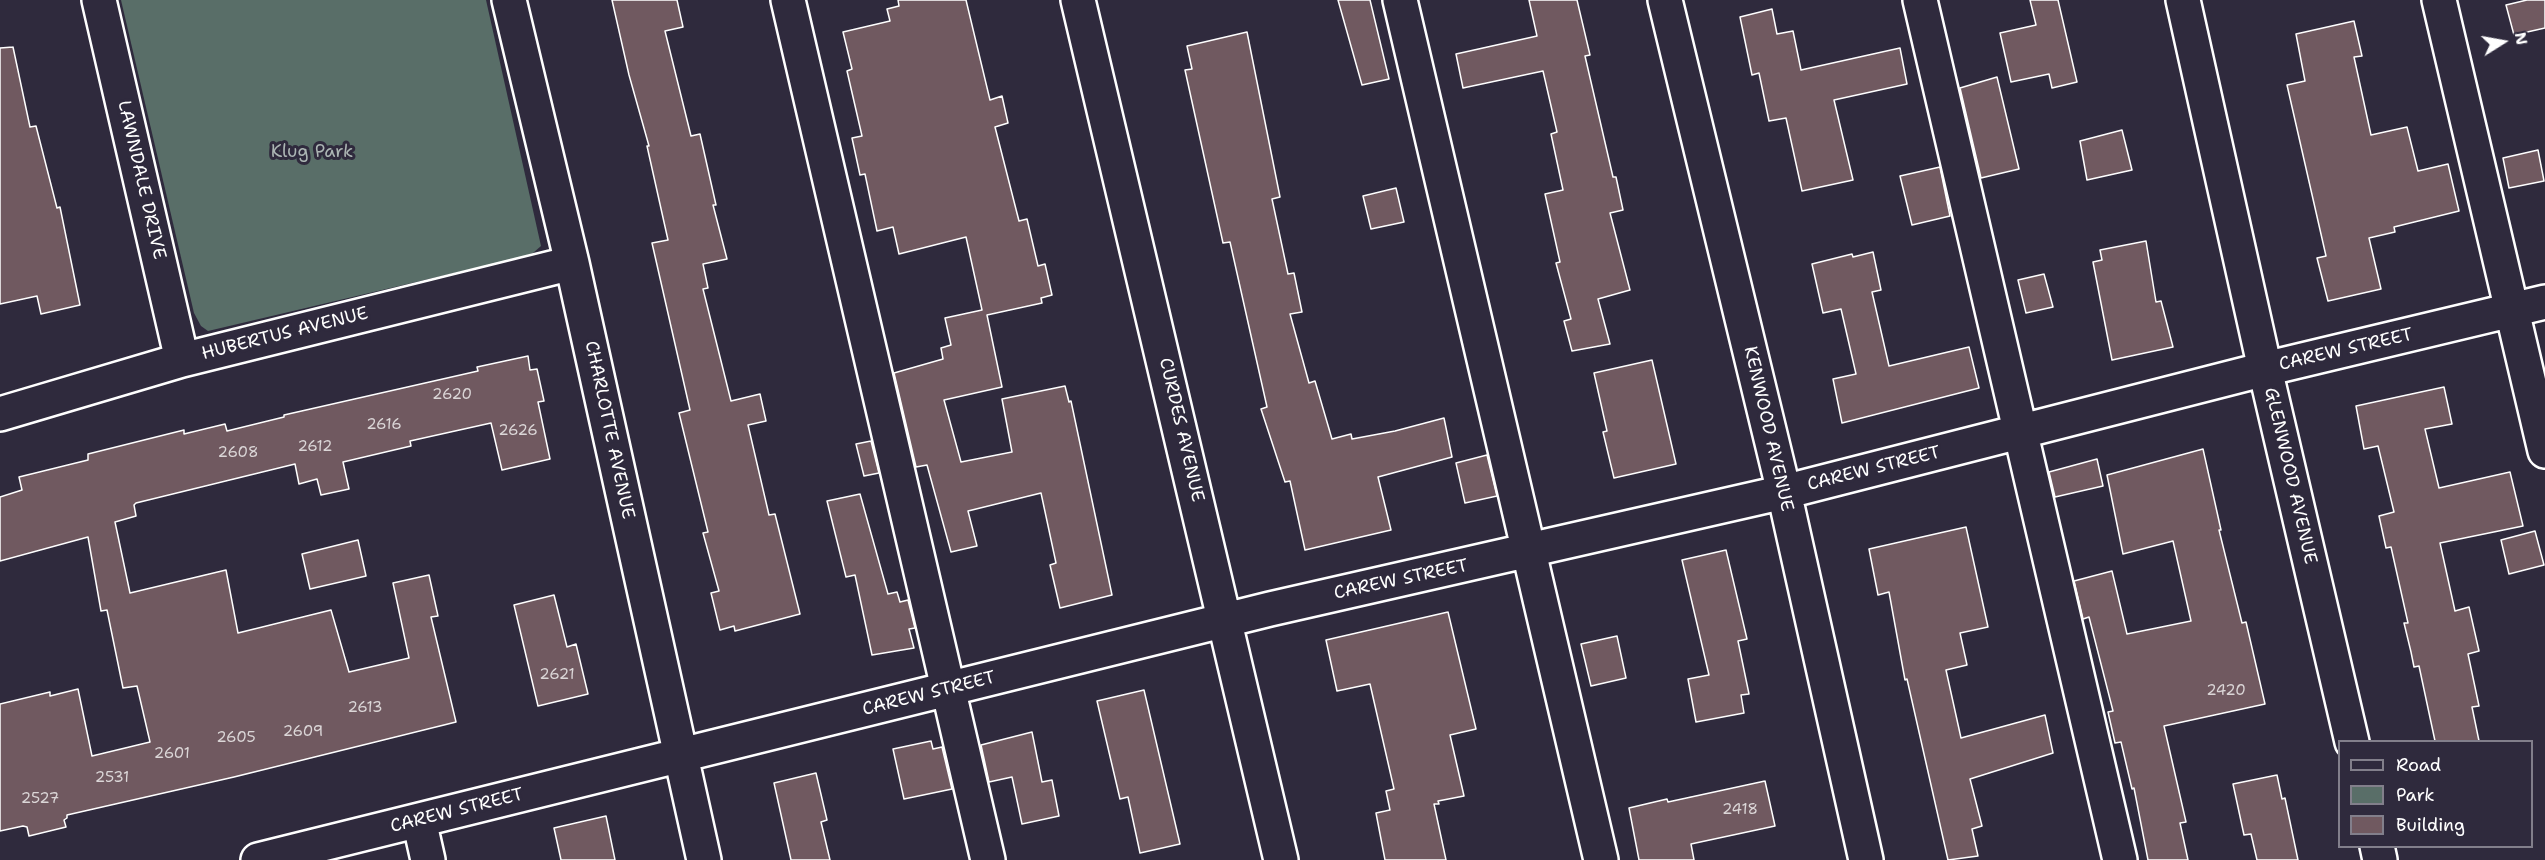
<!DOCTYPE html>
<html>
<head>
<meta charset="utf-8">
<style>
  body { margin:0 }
  #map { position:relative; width:2545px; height:860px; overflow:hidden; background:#2f2a3d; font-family:"Shantell Sans",sans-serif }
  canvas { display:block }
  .legend { position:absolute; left:2338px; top:740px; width:195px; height:108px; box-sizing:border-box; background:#2f2a3d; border:2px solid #827f8b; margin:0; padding:8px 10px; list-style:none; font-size:18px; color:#fff }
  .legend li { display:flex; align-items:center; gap:12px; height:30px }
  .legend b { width:30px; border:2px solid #827f8b }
  .north { position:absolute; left:2473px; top:12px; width:60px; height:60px; -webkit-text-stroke:4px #2f2a3d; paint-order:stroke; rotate:79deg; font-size:16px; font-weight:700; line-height:24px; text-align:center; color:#fff }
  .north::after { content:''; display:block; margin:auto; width:21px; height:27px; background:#fff; clip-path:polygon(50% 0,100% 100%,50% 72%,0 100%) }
</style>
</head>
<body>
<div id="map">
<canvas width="2545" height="860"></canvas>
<ul class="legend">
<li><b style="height:8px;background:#2f2a3d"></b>Road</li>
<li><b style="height:16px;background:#596e68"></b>Park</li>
<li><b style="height:16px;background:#705960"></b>Building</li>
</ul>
<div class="north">N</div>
</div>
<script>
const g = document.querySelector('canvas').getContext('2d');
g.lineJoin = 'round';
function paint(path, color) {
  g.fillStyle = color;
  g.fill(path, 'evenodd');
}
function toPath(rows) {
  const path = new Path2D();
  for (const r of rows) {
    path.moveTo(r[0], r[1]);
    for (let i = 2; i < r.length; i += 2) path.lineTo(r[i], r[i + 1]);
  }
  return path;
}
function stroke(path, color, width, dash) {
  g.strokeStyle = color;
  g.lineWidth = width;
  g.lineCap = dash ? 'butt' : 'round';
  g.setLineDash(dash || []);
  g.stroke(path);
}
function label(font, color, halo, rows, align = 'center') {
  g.font = font + ' "Shantell Sans",sans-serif';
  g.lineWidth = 6;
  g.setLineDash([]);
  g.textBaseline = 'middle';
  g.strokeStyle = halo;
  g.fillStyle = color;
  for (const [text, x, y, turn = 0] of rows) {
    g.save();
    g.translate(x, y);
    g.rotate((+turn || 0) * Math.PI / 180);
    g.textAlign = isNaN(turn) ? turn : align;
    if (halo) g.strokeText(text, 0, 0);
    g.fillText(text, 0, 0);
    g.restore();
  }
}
paint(toPath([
  [121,0,486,0,541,246,533,253,518,258,208,331,201,326,194,313]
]), '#596e68');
const building = toPath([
  [612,0,677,0,683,27,665,31,691,136,700,134,716,205,713,205,727,259,703,264,708,288,703,289,731,401,760,394,766,421,748,425,769,515,775,514,800,614,735,631,734,626,720,630,711,593,719,591,703,533,708,532,679,413,690,410,652,243,668,240,647,146,649,146,629,75,612,0],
  [898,0,966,0,990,100,1002,96,1008,123,995,127,1019,221,1027,219,1038,266,1045,264,1052,295,1041,298,1042,303,987,315,1002,387,944,400,961,462,1012,452,1002,399,1065,386,1069,402,1071,401,1112,595,1060,608,1050,565,1056,563,1041,493,968,511,977,546,951,552,927,465,916,467,894,373,943,359,941,348,951,345,945,318,982,310,966,237,899,254,893,227,877,231,865,174,860,175,852,138,862,136,847,71,852,69,843,32,890,21,887,9,899,6,898,0],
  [1338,0,1370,0,1389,79,1362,85,1338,0],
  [1529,0,1577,0,1590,55,1585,56,1613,177,1616,177,1623,210,1610,213,1630,290,1598,299,1610,344,1572,351,1564,321,1571,319,1556,263,1560,262,1545,194,1563,190,1551,134,1557,132,1543,71,1463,88,1456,54,1537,36,1529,0],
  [2030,0,2058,0,2077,82,2052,88,2049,74,2011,82,2000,33,2036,25,2030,0],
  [2527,0,2545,0,2545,28,2514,35,2506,5,2527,0],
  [1772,9,1777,34,1793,31,1801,70,1900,48,1907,84,1834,100,1853,180,1802,191,1786,118,1769,121,1759,73,1752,75,1740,17,1772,9],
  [2354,21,2362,56,2354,57,2371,135,2407,127,2418,171,2448,164,2459,211,2394,227,2395,232,2369,238,2381,289,2328,301,2317,258,2326,256,2287,85,2305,81,2296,34,2354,21],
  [1247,32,1280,197,1272,199,1288,274,1294,273,1302,312,1290,314,1309,383,1315,381,1332,439,1351,434,1352,439,1395,431,1444,418,1452,457,1378,477,1391,530,1305,550,1290,481,1285,482,1261,409,1267,407,1230,242,1223,243,1185,70,1192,69,1187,46,1247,32],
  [13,47,30,127,36,126,57,208,60,207,80,305,41,314,37,296,0,304,0,48,13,47],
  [1997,77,2019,169,1981,178,1960,88,1997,77],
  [2122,130,2132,170,2087,180,2080,141,2122,130],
  [2538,150,2544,181,2509,188,2503,158,2538,150],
  [1940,167,1950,216,1912,225,1900,176,1940,167],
  [1396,188,1404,222,1371,229,1363,196,1396,188],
  [2146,241,2156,302,2161,301,2173,347,2112,360,2093,262,2102,260,2100,250,2146,241],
  [1873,252,1881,290,1872,292,1889,366,1969,347,1979,388,1842,423,1833,379,1856,374,1841,309,1823,313,1812,264,1852,254,1853,257,1873,252],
  [2044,274,2053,307,2026,313,2018,280,2044,274],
  [528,356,530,370,537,369,544,401,538,402,550,459,502,470,491,423,410,441,411,446,343,462,349,489,321,495,317,479,299,484,295,464,136,503,134,505,136,516,115,522,130,593,226,570,238,633,331,610,349,672,409,658,393,583,429,575,438,616,431,617,456,722,234,777,67,815,67,818,64,820,66,827,29,836,27,827,23,826,0,831,0,704,50,692,50,696,78,689,92,756,150,742,137,686,123,688,107,610,101,611,88,537,0,561,0,497,22,490,19,477,88,460,88,454,184,430,184,434,225,424,227,431,284,417,284,415,478,371,477,367,528,356],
  [1652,360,1676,464,1614,478,1603,432,1607,431,1594,373,1652,360],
  [2444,387,2452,424,2425,429,2439,488,2510,472,2523,526,2440,543,2455,611,2469,607,2479,651,2468,654,2479,706,2472,707,2479,741,2435,741,2419,666,2414,667,2411,652,2404,623,2408,623,2391,547,2386,548,2379,516,2394,512,2378,446,2364,449,2356,406,2444,387],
  [871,441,879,473,864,476,856,444,871,441],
  [2203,449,2221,530,2219,530,2242,623,2246,622,2265,704,2164,726,2186,822,2180,823,2188,860,2148,860,2134,788,2132,789,2121,742,2115,743,2108,712,2113,711,2089,617,2083,619,2074,581,2112,571,2127,634,2191,621,2173,541,2123,554,2107,475,2203,449],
  [1487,455,1497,496,1465,503,1456,463,1487,455],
  [2097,459,2103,486,2055,497,2049,472,2097,459],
  [860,494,888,594,897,592,900,602,908,600,915,628,909,629,914,648,872,655,855,575,846,577,827,501,860,494],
  [1966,527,1988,627,1960,633,1967,665,1946,670,1961,738,2045,715,2053,753,1970,779,1982,826,1972,829,1978,856,1948,860,1907,679,1905,680,1889,592,1878,595,1869,549,1966,527],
  [2535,531,2544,565,2509,574,2501,540,2535,531],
  [358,540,366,576,310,589,302,554,358,540],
  [1726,550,1747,639,1738,641,1749,694,1741,695,1744,713,1696,722,1688,679,1709,675,1682,560,1726,550],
  [554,595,567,647,576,644,588,694,538,706,514,605,554,595],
  [1448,612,1476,729,1450,735,1464,796,1438,801,1439,804,1434,804,1446,860,1385,860,1376,813,1390,810,1386,791,1394,789,1370,684,1337,691,1326,640,1448,612],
  [1617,636,1626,678,1591,686,1581,644,1617,636],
  [1144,690,1180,844,1140,853,1128,797,1120,799,1097,701,1144,690],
  [1032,732,1042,782,1052,780,1059,816,1022,824,1012,777,989,782,981,745,1032,732],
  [931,741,933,749,942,747,952,789,904,799,893,749,931,741],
  [816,773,827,820,821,822,830,860,791,860,774,783,816,773],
  [2277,775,2282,799,2285,798,2298,860,2257,860,2251,834,2244,835,2233,784,2277,775],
  [1765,781,1775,826,1691,844,1694,860,1639,860,1629,808,1667,799,1668,802,1765,781],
  [606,816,615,860,561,860,554,828,606,816]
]);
paint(building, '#705960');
stroke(building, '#fff', 1.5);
const minor = toPath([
  [99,0,182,360],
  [509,0,572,263,704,860],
  [788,0,988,860],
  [1078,0,1281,860],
  [1400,0,1601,860],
  [1665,0,1784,492,1866,860],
  [1920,0,2120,860],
  [2183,0,2265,369,2352,742],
  [2439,0,2545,451],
  [0,414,182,360,572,263],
  [419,820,428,860],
  [2377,846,2380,860],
  [258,860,1270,609,1784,492,2265,369,2545,302]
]);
stroke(minor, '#fff', 38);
stroke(minor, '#2f2a3d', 33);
label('15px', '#dbd6d7', null, [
  ["2620",452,395],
  ["2616",384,425],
  ["2626",518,431],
  ["2612",315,447],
  ["2608",238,453],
  ["2621",557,675],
  ["2420",2226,691],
  ["2613",365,708],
  ["2609",303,732],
  ["2605",236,738],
  ["2601",172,754],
  ["2531",112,778],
  ["2527",40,799],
  ["2418",1740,810]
]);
label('18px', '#acb6b4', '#2f2a3d', [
  ["Klug Park",312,152]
]);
label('18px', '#fff', '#2f2a3d', [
  ["LAWNDALE DRIVE",141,180,77],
  ["HUBERTUS AVENUE",285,334,-14],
  ["CAREW STREET",2346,350,-13],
  ["KENWOOD AVENUE",1768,429,77],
  ["CHARLOTTE AVENUE",609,430,78],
  ["CURDES AVENUE",1181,430,77],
  ["CAREW STREET",1874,469,-14],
  ["GLENWOOD AVENUE",2290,476,77],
  ["CAREW STREET",1401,580,-12],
  ["CAREW STREET",929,694,-14],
  ["CAREW STREET",457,811,-14]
]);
</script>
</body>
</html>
